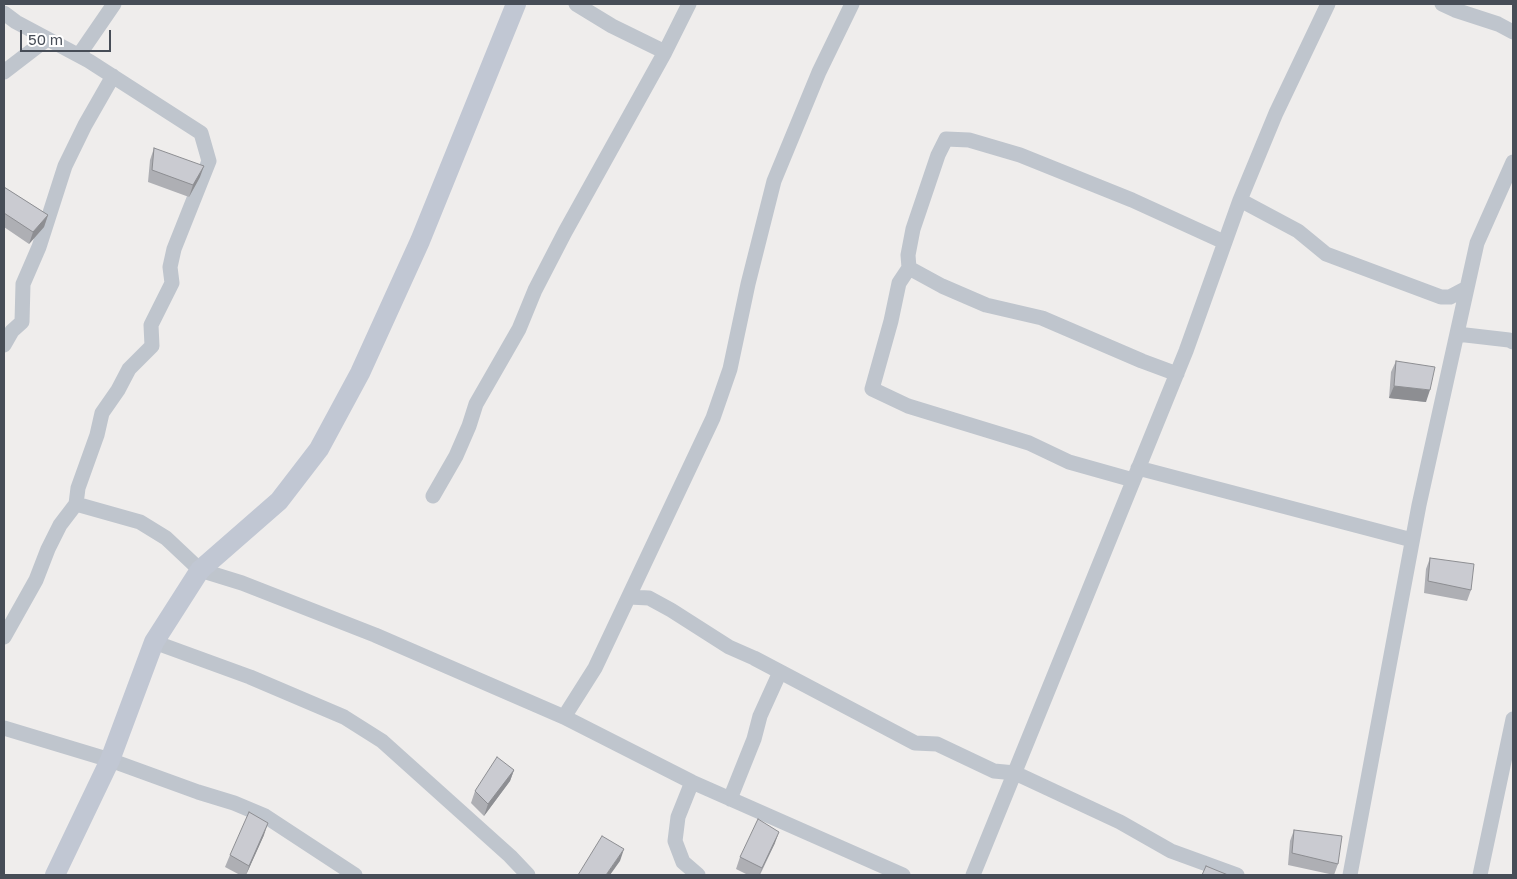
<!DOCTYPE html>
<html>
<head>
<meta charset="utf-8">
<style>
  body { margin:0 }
  #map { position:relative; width:1517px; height:879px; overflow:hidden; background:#efedec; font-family:"Golos Text",sans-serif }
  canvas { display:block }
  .frame { position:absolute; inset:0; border:5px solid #474d57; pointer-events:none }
  .scale { position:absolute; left:20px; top:30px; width:91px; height:22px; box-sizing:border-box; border:2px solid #474d57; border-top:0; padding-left:6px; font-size:15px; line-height:18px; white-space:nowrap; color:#474d57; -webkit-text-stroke:4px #fff; paint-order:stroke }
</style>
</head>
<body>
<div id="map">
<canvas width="1517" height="879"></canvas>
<div class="frame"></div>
<div class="scale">50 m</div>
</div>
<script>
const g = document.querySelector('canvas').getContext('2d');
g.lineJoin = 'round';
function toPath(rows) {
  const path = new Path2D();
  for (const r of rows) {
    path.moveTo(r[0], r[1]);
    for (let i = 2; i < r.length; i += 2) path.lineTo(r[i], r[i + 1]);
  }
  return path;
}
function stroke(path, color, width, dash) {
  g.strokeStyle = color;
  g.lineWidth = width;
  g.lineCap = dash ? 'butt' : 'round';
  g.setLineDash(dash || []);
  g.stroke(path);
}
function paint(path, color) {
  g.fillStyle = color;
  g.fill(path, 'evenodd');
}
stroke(toPath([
  [576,4,612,26,665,52],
  [1442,4,1455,10,1498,24,1513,32],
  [4,13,16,22,89,61,201,133,209,161,174,249,170,267,172,283,151,325,152,346,129,369,118,390,102,413,97,435,78,488,76,504,60,525,48,549,36,580,4,637],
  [79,55,114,4],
  [4,72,47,39],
  [1240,200,1298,231,1326,254,1441,297,1450,297,1467,288],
  [909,268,899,283,891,321,872,389,908,406,1029,443,1069,462,1133,480],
  [1457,334,1509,340,1513,342],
  [4,345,12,331,22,322,23,284,39,247,65,166,85,125,113,76],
  [1177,374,1142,361,1042,318,986,305,942,286,909,268,908,255,913,229,938,155,946,139,969,140,1020,155,1132,200,1224,242],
  [1138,468,1412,540],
  [433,496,456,456,469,426,476,404,519,329,535,290,565,232,665,52,689,4],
  [76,504,140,522,166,538,200,570,242,583,375,635,564,717,692,782,903,875],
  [629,597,649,598,671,610,729,647,754,658,915,743,937,744,994,771,1015,773,1120,822,1171,851,1237,875],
  [154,642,250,677,344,717,382,741,510,856,528,875],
  [564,717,595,668,713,418,730,369,748,284,774,181,819,72,852,4],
  [4,728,110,760,198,792,234,803,265,816,355,875],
  [692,782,678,817,675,841,683,862,698,875],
  [730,799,754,739,760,716,780,672],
  [973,875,1186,351,1240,200,1276,113,1328,4],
  [1350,875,1419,505,1477,243,1513,162],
  [1480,875,1513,719]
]), '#bfc5cd', 15);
stroke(toPath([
  [55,875,110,760,154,642,200,570,279,501,319,449,360,373,420,241,516,4]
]), '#c1c7d3', 20);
paint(toPath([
  [154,148,200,177,189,197,148,182,150,160],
  [4,187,48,215,44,227,29,244,4,227],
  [1396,361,1426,402,1389,398,1391,372],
  [1430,558,1471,590,1467,601,1424,593,1426,569],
  [514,770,510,781,484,816,471,803,475,791],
  [1294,830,1338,864,1334,875,1288,865,1290,841],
  [264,835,246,875,240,875,225,867,230,855],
  [775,843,760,875,748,875,736,869,740,857]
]), '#aeafb4');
paint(toPath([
  [204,166,200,177,189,197,193,185],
  [48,215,44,227,29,244,33,232],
  [1394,386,1430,390,1426,402,1389,398],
  [514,770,510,781,484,816,488,804],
  [268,823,264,835,246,875,249,866],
  [779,832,775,843,759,875,762,868],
  [624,849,620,861,610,875,606,875]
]), '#8d8e92');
const building = toPath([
  [154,148,204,166,193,185,152,170,154,148],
  [4,187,48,215,33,232,4,213,4,187],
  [1396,361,1435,367,1430,390,1394,386,1396,361],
  [1430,558,1474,564,1471,590,1428,581,1430,558],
  [497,757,514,770,488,804,475,791,497,757],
  [249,812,268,823,249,866,230,855,249,812],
  [758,819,779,832,762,868,740,857,758,819],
  [1294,830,1342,836,1338,864,1292,853,1294,830],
  [602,836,624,849,606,875,578,875,602,836],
  [1206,866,1228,875,1202,875,1206,866]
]);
paint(building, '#cacbd1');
stroke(building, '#8d8e92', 1);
</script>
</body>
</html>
